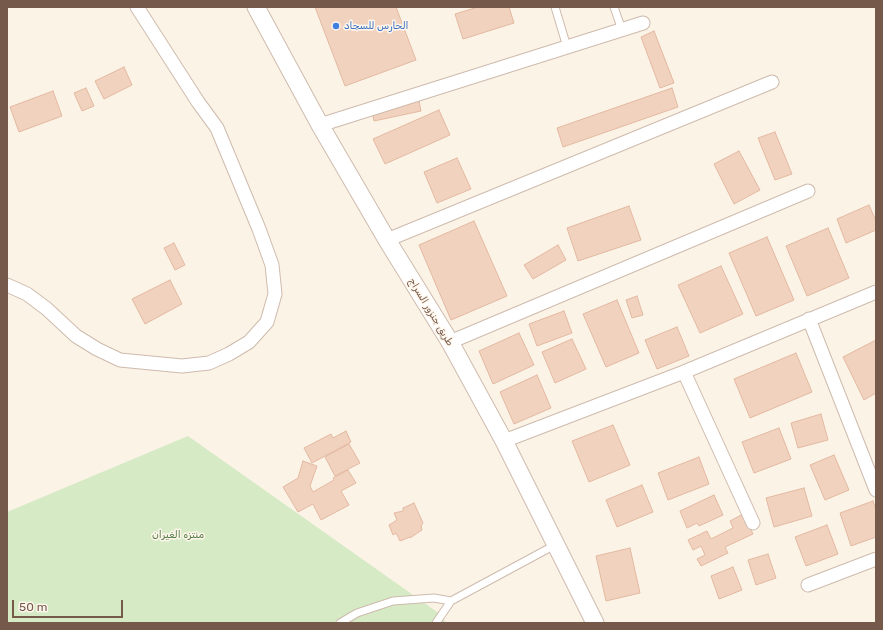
<!DOCTYPE html>
<html>
<head>
<meta charset="utf-8">
<style>
  body { margin:0 }
  #map { position:relative; width:883px; height:630px; overflow:hidden; background:#fcf3e7; font-family:Rubik,sans-serif }
  canvas { display:block }
  .frame { position:absolute; inset:0; border:8px solid #755a4c; pointer-events:none }
  .scale { position:absolute; left:12px; top:600px; width:111px; height:18px; box-sizing:border-box; border:2px solid #755a4c; border-top:0; padding-left:5px; font-size:12px; line-height:14px; white-space:nowrap; color:#755a4c; -webkit-text-stroke:3px #fff7ed; paint-order:stroke }
</style>
</head>
<body>
<div id="map">
<canvas width="883" height="630"></canvas>
<div class="frame"></div>
<div class="scale">50 m</div>
</div>
<script>
const g = document.querySelector('canvas').getContext('2d');
g.lineJoin = 'round';
function paint(path, color) {
  g.fillStyle = color;
  g.fill(path, 'evenodd');
}
function toPath(rows) {
  const path = new Path2D();
  for (const r of rows) {
    path.moveTo(r[0], r[1]);
    for (let i = 2; i < r.length; i += 2) path.lineTo(r[i], r[i + 1]);
  }
  return path;
}
function stroke(path, color, width, dash) {
  g.strokeStyle = color;
  g.lineWidth = width;
  g.lineCap = dash ? 'butt' : 'round';
  g.setLineDash(dash || []);
  g.stroke(path);
}
function label(font, color, halo, rows, align = 'center') {
  g.font = font + ' Rubik,"Noto Naskh Arabic",sans-serif';
  g.lineWidth = 3;
  g.setLineDash([]);
  g.textBaseline = 'middle';
  g.strokeStyle = halo;
  g.fillStyle = color;
  for (const [text, x, y, turn = 0] of rows) {
    g.save();
    g.translate(x, y);
    g.rotate((+turn || 0) * Math.PI / 180);
    g.textAlign = isNaN(turn) ? turn : align;
    if (halo) g.strokeText(text, 0, 0);
    g.fillText(text, 0, 0);
    g.restore();
  }
}
paint(toPath([
  [188,436,440,614,446,623,7,623,7,512]
]), '#d5eac5');
const building = toPath([
  [315,7,396,7,416,60,345,86,315,7],
  [478,7,509,7,514,23,463,39,455,14,478,7],
  [654,31,674,83,660,88,641,37,654,31],
  [124,67,132,85,104,99,95,81,124,67],
  [86,88,94,106,82,111,74,93,86,88],
  [672,88,678,107,563,147,557,128,672,88],
  [53,91,62,116,19,132,10,107,53,91],
  [419,101,421,111,374,121,372,111,419,101],
  [439,110,450,135,385,164,373,139,439,110],
  [775,132,792,174,775,180,758,138,775,132],
  [739,151,760,190,734,204,714,164,739,151],
  [457,158,471,189,437,203,424,172,457,158],
  [869,205,876,221,876,230,846,243,837,219,869,205],
  [629,206,641,240,578,261,567,228,629,206],
  [474,221,507,296,451,320,419,245,474,221],
  [828,228,849,278,807,296,786,246,828,228],
  [767,237,794,300,756,316,729,253,767,237],
  [174,243,185,265,175,270,164,248,174,243],
  [558,245,566,260,533,279,524,265,558,245],
  [721,266,743,314,700,333,678,285,721,266],
  [170,280,182,304,145,324,132,299,170,280],
  [637,296,643,315,632,318,626,300,637,296],
  [617,300,639,353,606,367,583,314,617,300],
  [564,311,572,333,537,346,529,324,564,311],
  [677,327,689,356,657,369,645,340,677,327],
  [519,333,534,365,493,384,479,351,519,333],
  [572,339,586,369,555,383,542,352,572,339],
  [876,340,876,393,864,400,843,357,876,340],
  [796,353,812,392,750,418,734,379,796,353],
  [537,375,551,408,514,424,500,392,537,375],
  [821,414,828,440,798,448,791,423,821,414],
  [613,425,630,465,589,482,572,441,613,425],
  [779,428,791,459,754,473,742,442,779,428],
  [346,431,351,442,312,463,304,448,331,434,333,438,346,431],
  [349,444,360,463,335,476,325,457,349,444],
  [834,455,849,490,825,500,810,465,834,455],
  [699,457,709,484,668,500,658,473,699,457],
  [303,461,317,466,310,486,313,492,334,480,333,478,348,470,356,483,341,491,349,505,321,520,313,504,298,512,283,487,298,478,303,461],
  [642,485,653,512,617,527,606,500,642,485],
  [804,488,812,516,774,527,766,498,804,488],
  [714,495,723,515,699,526,697,523,687,528,680,511,714,495],
  [873,501,876,510,876,537,851,546,840,513,873,501],
  [414,503,423,523,421,526,422,530,410,538,410,537,400,541,396,533,393,535,389,525,397,520,394,513,403,511,403,508,414,503],
  [743,514,753,534,725,547,728,553,701,566,697,559,705,555,701,546,693,550,688,540,707,531,711,539,733,528,730,521,743,514],
  [827,525,838,554,806,566,795,537,827,525],
  [630,548,640,593,606,601,596,556,630,548],
  [768,554,776,578,756,585,748,560,768,554],
  [733,567,742,590,719,599,711,576,733,567]
]);
paint(building, '#f1d2bf');
stroke(building, '#e3b8a0', 1);
const service = toPath([
  [555,7,567,47],
  [614,7,622,30],
  [340,623,357,613,393,601,434,598,451,601,555,545],
  [436,623,451,601]
]);
const minor = toPath([
  [320,125,643,23],
  [387,240,772,82],
  [7,285,27,294,47,309,76,336,97,349,120,360,182,366,209,363,229,354,249,342,267,322,275,294,272,265,259,229,217,128,198,102,137,7],
  [809,319,876,490],
  [450,342,808,191],
  [684,372,753,523],
  [504,441,684,372,876,292],
  [808,585,876,559]
]);
const tertiary = toPath([
  [256,7,320,125,387,240,450,342,504,441,595,623]
]);
stroke(service, '#cebbad', 9);
stroke(minor, '#cebbad', 15);
stroke(tertiary, '#cebbad', 19);
stroke(service, '#fff', 7);
stroke(minor, '#fff', 13);
stroke(tertiary, '#fff', 17);
for (const [x, y, r, color] of [
  [336,26,4,"#3f7fe0"]
]) {
  const dot = new Path2D();
  dot.arc(x, y, r, 0, 2 * Math.PI);
  g.fillStyle = color;
  g.fill(dot);
  stroke(dot, '#fff7ed', 1.5);
}
label('10px', '#366cbe', '#fff7ed', [
  ["الحارس للسجاد",344,26]
], 'left');
label('10px', '#755a4c', '#fff7ed', [
  ["طريق جنزور السراج",431,312,59]
]);
label('10px', '#547b43', '#fff7ed', [
  ["منتزه الغيران",178,535]
]);
</script>
</body>
</html>
